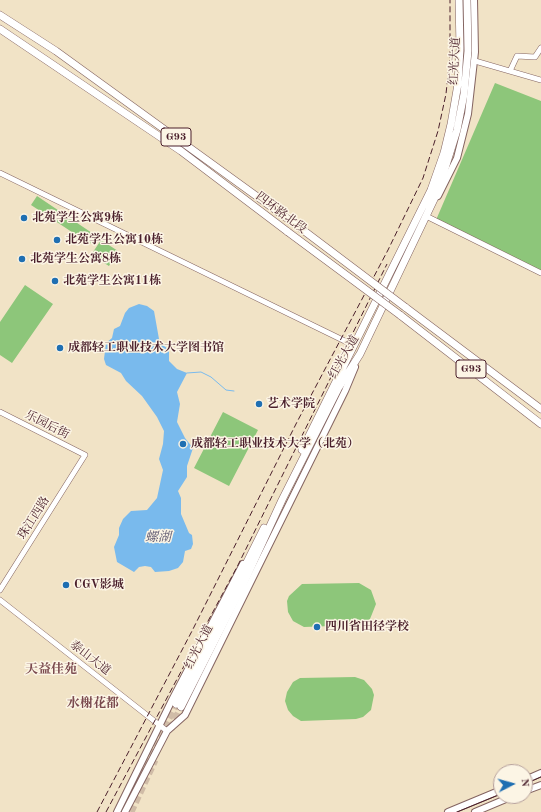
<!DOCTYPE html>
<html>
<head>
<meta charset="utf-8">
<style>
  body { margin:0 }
  #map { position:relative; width:541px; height:812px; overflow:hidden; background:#f1e3c6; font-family:"Old Standard TT",serif }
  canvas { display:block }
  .north { position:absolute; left:493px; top:764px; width:40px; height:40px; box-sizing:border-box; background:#fcf5e5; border:1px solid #b59f9b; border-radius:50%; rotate:84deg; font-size:11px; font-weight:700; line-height:16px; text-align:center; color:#4a1f2b }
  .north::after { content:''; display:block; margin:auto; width:14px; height:18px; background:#1f6fb2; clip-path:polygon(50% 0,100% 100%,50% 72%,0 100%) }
</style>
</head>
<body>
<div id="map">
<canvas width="541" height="812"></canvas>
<div class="north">N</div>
</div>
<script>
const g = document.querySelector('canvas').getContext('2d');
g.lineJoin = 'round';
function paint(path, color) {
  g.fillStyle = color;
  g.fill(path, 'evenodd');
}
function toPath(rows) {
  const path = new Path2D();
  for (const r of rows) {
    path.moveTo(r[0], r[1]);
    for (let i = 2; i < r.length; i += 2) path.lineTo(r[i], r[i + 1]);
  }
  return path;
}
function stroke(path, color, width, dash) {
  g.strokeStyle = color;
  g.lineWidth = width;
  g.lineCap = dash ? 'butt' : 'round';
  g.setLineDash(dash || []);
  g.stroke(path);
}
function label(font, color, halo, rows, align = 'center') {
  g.font = font + ' "Old Standard TT","Noto Serif SC",serif';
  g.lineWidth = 3;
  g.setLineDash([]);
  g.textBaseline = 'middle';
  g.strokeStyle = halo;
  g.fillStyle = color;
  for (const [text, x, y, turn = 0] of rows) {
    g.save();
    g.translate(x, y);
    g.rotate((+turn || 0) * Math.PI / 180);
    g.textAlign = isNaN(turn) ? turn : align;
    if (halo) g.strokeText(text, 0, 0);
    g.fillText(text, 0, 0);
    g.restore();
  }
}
paint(toPath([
  [495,83,541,101,541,271,436,220],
  [37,196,95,235,90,244,31,205],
  [101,240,118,251,109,266,91,255],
  [25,285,53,304,12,363,0,355,0,322],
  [223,412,258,430,229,486,194,468],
  [359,583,371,590,376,604,370,619,360,625,304,627,293,621,288,612,287,601,289,596,302,584],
  [355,677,364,680,372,689,374,695,371,710,363,717,356,719,301,721,293,716,288,710,285,701,287,692,293,682,300,678]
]), '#8dc67a');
paint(toPath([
  [139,304,147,306,154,311,159,339,161,343,169,350,169,361,177,369,187,373,177,392,180,404,177,422,185,438,193,448,187,466,187,477,178,491,181,498,181,514,189,533,192,535,193,544,191,549,185,551,183,562,178,568,169,571,155,572,151,567,145,566,139,567,134,572,117,562,114,547,119,535,119,528,123,519,131,511,147,510,157,498,163,470,159,459,163,444,164,431,157,417,142,396,126,381,121,373,106,365,104,359,106,343,112,338,114,329,120,326,125,313,129,308]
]), '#79baed');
stroke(toPath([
  [187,373,201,372,211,377,226,390,234,391]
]), '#79baed', 1);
stroke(toPath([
  [171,729,181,707],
  [122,812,176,704],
  [131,812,155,760]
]), '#d0bca7', 7, [7, 3.5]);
const minor = toPath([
  [475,61,541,80],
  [510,71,517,56,535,57,541,48],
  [0,173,353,345],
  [426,216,541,273],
  [0,412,85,455,0,590],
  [0,600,167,731]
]);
const major = toPath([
  [438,196,457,158,468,114,475,52,474,0],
  [525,780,541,773],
  [525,791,541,785],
  [117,812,171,702,243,564],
  [125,812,167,731,185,715,345,391,355,367],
  [448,812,501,790],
  [475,812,513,796]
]);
const highway = toPath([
  [0,15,56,51,295,224],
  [0,29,181,151,288,232],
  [405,307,541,409],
  [400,315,541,424],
  [302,450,431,190,444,153,451,124,458,84,460,48,459,0],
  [176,704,264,528],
  [181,707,241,589,282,500,339,387,360,354,438,191,457,130,464,94,468,51,467,0]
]);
stroke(minor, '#846461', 6);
stroke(major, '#846461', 8);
stroke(highway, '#846461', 8);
stroke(minor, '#fff', 5);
stroke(major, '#fff', 6);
stroke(highway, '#fff', 7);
stroke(toPath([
  [525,784,541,777],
  [457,812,501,794]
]), '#4a1f2b', 1);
stroke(toPath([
  [97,812,192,631,297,422,388,250,423,178,438,131,446,94,450,56,450,0],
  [106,812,238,565,387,264]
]), '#4a1f2b', 1, [6, 3]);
const highwayBridge = toPath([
  [295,224,405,307],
  [288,232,400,315]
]);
stroke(highwayBridge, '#846461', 8, []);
stroke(highwayBridge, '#fff', 7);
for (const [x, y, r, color] of [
  [24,218,4,"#1f6fb2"],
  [57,240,4,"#1f6fb2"],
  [22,259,4,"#1f6fb2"],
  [55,281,4,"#1f6fb2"],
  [60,348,4,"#1f6fb2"],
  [259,404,4,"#1f6fb2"],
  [183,444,4,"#1f6fb2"],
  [66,585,4,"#1f6fb2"],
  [317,627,4,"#1f6fb2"]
]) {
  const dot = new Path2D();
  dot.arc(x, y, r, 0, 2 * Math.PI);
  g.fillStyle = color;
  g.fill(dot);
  stroke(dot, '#fcf5e5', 1.5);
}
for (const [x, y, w] of [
  [176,137,30],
  [471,369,30]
]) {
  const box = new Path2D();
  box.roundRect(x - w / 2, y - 9, w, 18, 3);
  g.fillStyle = '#fcf5e5';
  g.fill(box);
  stroke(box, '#4a1f2b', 1);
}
label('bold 11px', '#4a1f2b', null, [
  ["G93",176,137],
  ["G93",471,369]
]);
label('12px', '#4a1f2b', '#fcf5e5', [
  ["红光大道",455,61,-87],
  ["四环路北段",281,213,37],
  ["红光大道",344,357,-60],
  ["乐园后街",47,425,27],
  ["珠江西路",34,518,-58],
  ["红光大道",199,647,-63],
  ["泰山大道",90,658,38]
]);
label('bold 12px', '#4a1f2b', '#fcf5e5', [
  ["北苑学生公寓9栋",32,218],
  ["北苑学生公寓10栋",65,240],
  ["北苑学生公寓8栋",30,259],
  ["北苑学生公寓11栋",63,281],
  ["成都轻工职业技术大学图书馆",68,348],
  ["艺术学院",267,404],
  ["成都轻工职业技术大学（北苑）",191,444],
  ["CGV影城",74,585],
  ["四川省田径学校",325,627]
], 'left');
label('italic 13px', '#5a556f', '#fcf5e5', [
  ["螺湖",158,538]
]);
label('bold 13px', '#7a494e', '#fcf5e5', [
  ["天益佳苑",51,670],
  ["水榭花都",93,704]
]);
</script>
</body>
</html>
